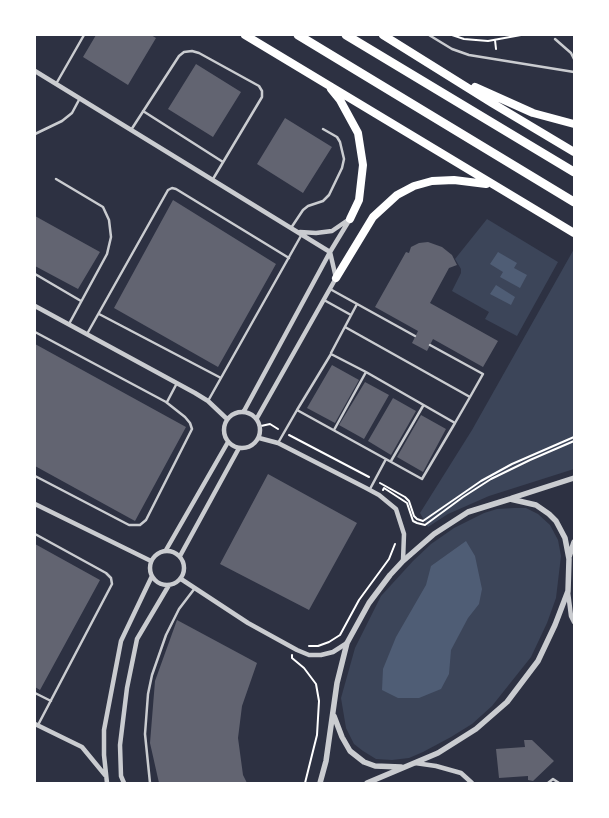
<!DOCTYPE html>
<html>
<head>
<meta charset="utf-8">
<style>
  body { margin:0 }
  #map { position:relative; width:609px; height:818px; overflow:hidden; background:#2d3142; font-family:"Asap Condensed",sans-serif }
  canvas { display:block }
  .frame { position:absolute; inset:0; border:36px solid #fff; pointer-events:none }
</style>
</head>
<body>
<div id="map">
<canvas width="609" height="818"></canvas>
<div class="frame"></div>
</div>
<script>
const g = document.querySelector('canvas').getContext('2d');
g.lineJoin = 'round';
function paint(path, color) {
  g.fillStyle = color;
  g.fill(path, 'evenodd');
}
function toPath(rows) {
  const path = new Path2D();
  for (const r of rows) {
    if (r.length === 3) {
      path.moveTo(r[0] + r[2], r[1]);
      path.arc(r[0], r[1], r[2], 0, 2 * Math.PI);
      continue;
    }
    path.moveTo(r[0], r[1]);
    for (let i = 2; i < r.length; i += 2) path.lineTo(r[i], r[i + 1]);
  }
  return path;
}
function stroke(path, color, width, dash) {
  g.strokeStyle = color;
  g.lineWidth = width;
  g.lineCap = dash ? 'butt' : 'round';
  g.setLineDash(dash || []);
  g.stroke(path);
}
paint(toPath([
  [487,219,558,262,517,336,485,319,489,312,452,291,461,273,461,269,455,259],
  [574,249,574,469,489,496,448,514,428,527,420,513,472,430],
  [514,508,526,508,538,514,550,525,558,540,561,556,556,598,547,623,531,657,492,706,472,724,451,737,423,752,409,758,392,760,376,759,363,751,354,744,346,728,341,698,355,648,381,596,413,561,431,544,454,528,484,513,497,509]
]), '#3c4559');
paint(toPath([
  [498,252,517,263,514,268,527,275,520,288,500,277,503,272,490,264],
  [496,285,515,297,511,305,490,294],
  [466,541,475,556,482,589,479,604,468,618,451,650,449,674,441,689,419,698,398,698,382,690,383,669,396,637,426,585,431,566]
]), '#4f5d75');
paint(toPath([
  [96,35,151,35,156,38,128,85,83,57],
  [196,64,241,92,213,137,168,109],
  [285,118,332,147,303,193,257,164],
  [173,200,276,264,218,367,114,308],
  [35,216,100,252,78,289,35,266],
  [428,242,442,247,452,255,457,265,449,268,430,303,498,341,483,367,433,339,427,351,412,343,418,331,375,307,406,252,409,253,411,247,419,243],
  [35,344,186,427,135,521,35,466],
  [332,365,359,380,335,423,307,408],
  [365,382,389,395,364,439,339,425],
  [393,398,416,411,391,455,368,441],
  [421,415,446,429,423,472,397,457],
  [268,474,357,523,309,610,220,564],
  [35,544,100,580,40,690,35,687],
  [177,620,257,663,242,706,238,738,243,775,247,783,159,783,150,743,155,681],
  [524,740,532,740,554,761,533,781,528,780,528,776,499,778,496,749,525,747]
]), '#626471');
stroke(toPath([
  [452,35,464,39,488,41,521,35],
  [495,40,496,49],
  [261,426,270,424,278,429],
  [289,435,369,477],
  [380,483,405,497,409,501,414,516,417,519,423,521,481,481,512,464,574,437],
  [383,490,384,488,407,503,413,521,417,523,425,525,463,497,491,479,530,460,574,441],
  [309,646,318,646,329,642,340,635,359,600,389,559,395,544],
  [292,655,292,658,304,668,316,684,319,701,317,735,305,783]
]), '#fff', 2);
stroke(toPath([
  [429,35,452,49,469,55,574,72],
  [555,39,571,53,574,59],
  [56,84,84,35],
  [143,111,223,162],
  [131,130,179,56,184,52,192,51,199,53,259,86,262,91,262,97,213,179],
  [35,134,62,121,72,113,80,98],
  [56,179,103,207,109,220,111,237,107,254,69,324],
  [291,228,303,210,308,206,323,201,329,195,342,168,344,159,340,142,337,137,323,129],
  [35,274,81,301],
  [330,289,415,336],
  [324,300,351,315],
  [99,314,221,378],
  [345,327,470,397,483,374,430,345],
  [35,332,166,402,185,417,190,423,192,429,146,520,140,525,129,525,35,476],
  [87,334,168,190,172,188,176,189,289,258],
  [331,353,357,304],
  [331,354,366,372,455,423,422,479,297,410,331,354],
  [208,401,302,234],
  [167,402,177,383],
  [455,423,470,397],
  [334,430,366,372],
  [278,443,297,410],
  [391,461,423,406],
  [370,489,386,459],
  [35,534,106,573,111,578,112,584,38,725],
  [35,693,51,701],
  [150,783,145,734,148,694,152,675,166,635,179,609,195,588],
  [548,783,553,779,559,783]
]), '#caccd0', 2.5);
stroke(toPath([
  [35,71,330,252,336,278,257,418],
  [300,232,316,233,332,231,348,220],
  [35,306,195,393,208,401,227,419],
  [244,411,330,252,350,219],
  [242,430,18],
  [259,438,278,443,366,488,379,495,396,509,404,534,403,561],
  [35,504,151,561],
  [166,550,228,442],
  [167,568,17],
  [180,556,239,448],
  [181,579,248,623,297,650,309,655,321,655,333,652,347,643],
  [568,592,571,616,574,622],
  [35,724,82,747,105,775],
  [415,763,436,766,461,773,472,783],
  [107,783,104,755,104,730,121,641,152,576],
  [124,783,121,776,120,745,127,688,137,639,169,585]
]), '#caccd0', 4.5);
stroke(toPath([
  [512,498,574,478],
  [569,557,574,542],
  [334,716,342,737,350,751,364,762,375,766,401,767],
  [320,783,326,761,337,683,347,643,369,603,390,575,403,561,434,534,468,512,510,499,536,505,549,514,556,521,565,538,569,559,568,591,555,625,538,661,507,702,476,729,438,753,367,783]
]), '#caccd0', 5.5);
stroke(toPath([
  [245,35,574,233],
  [383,35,492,103,574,152],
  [475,87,533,113,574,124],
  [331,89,340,100,358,133,363,165,359,200,350,219],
  [336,278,373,217,397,195,414,186,432,181,454,180,486,184]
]), '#fff', 8);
stroke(toPath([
  [298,35,574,202],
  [346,35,574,172]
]), '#fff', 9);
</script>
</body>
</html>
